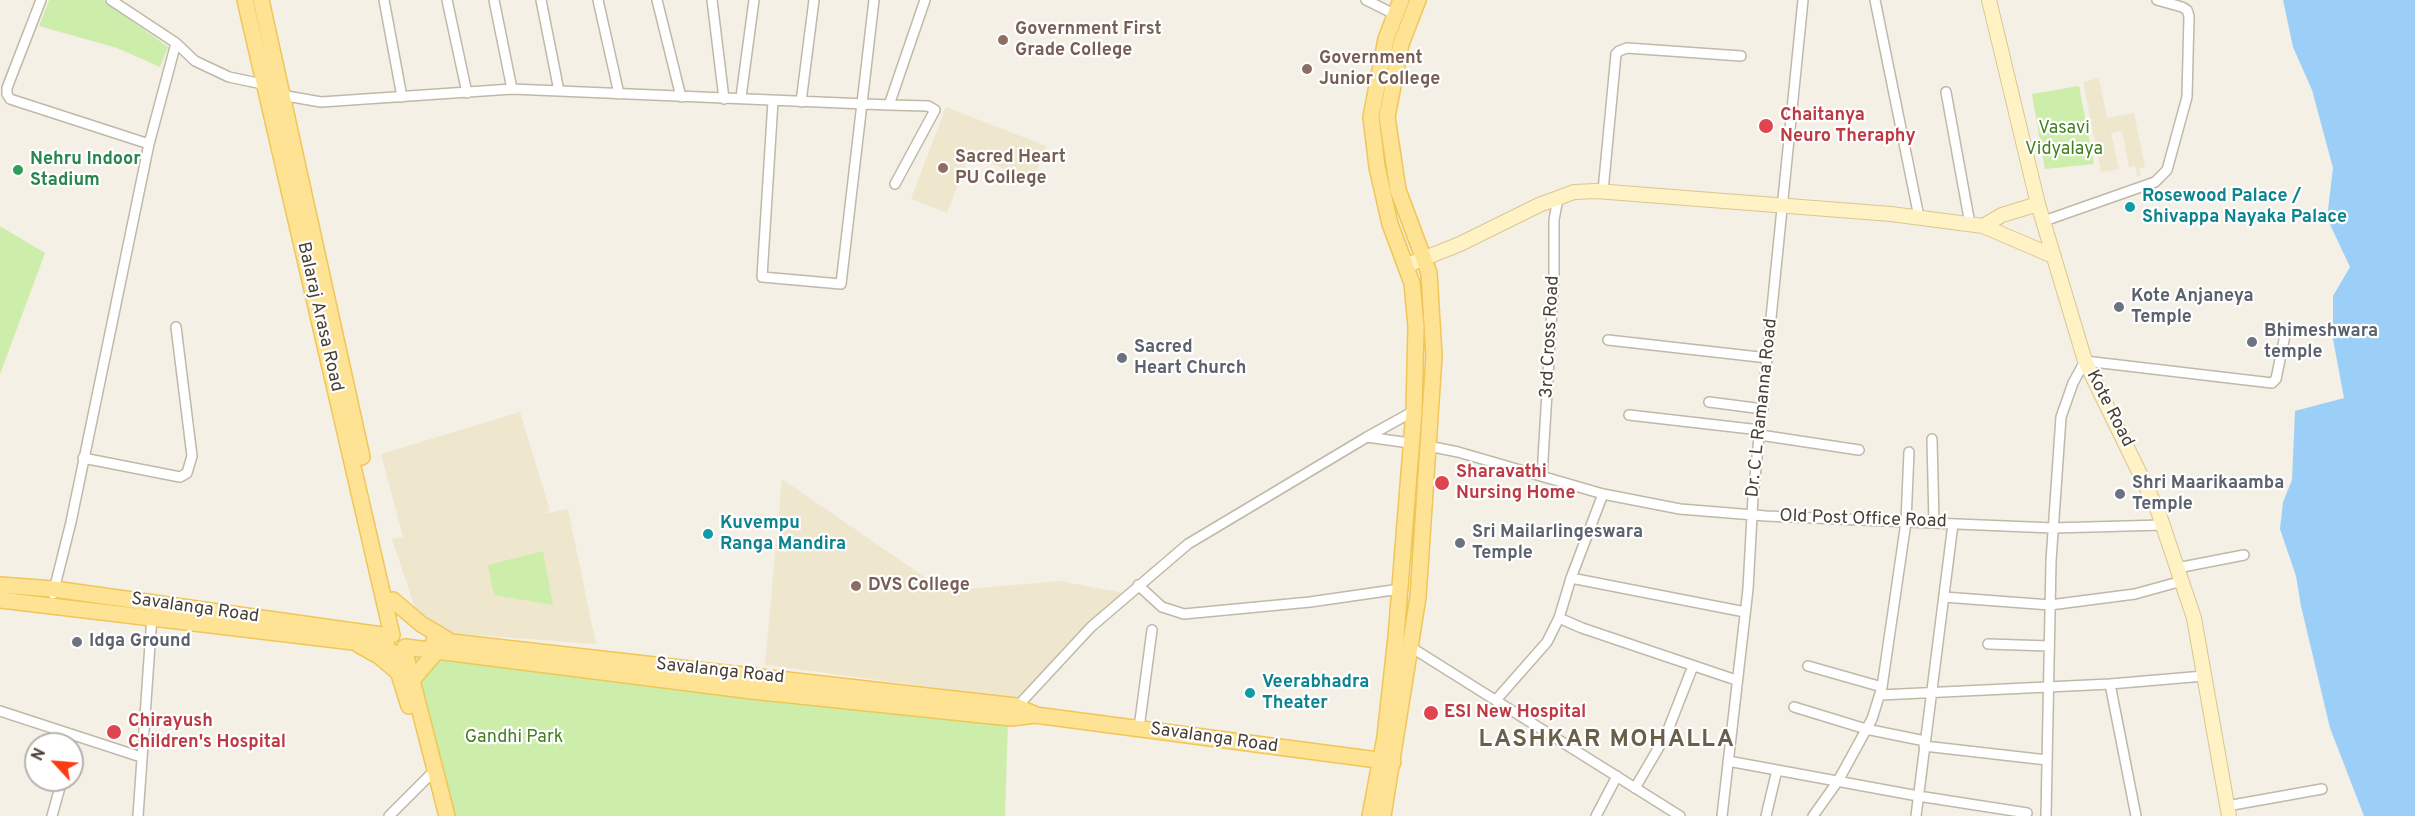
<!DOCTYPE html>
<html>
<head>
<meta charset="utf-8">
<style>
  body { margin:0 }
  #map { position:relative; width:2415px; height:816px; overflow:hidden; background:#f4f0e5; font-family:Overpass,sans-serif }
  canvas { display:block }
  .north { position:absolute; left:24px; top:732px; width:60px; height:60px; box-sizing:border-box; background:#fff; border:2px solid #b6b3ae; border-radius:50%; rotate:296deg; font-size:16px; font-weight:700; line-height:24px; text-align:center; color:#484034 }
  .north::after { content:''; display:block; margin:auto; width:21px; height:27px; background:#ff3b12; clip-path:polygon(50% 0,100% 100%,50% 72%,0 100%) }
</style>
</head>
<body>
<div id="map">
<canvas width="2415" height="816"></canvas>
<div class="north">N</div>
</div>
<script>
const g = document.querySelector('canvas').getContext('2d');
g.lineJoin = 'round';
function paint(path, color) {
  g.fillStyle = color;
  g.fill(path, 'evenodd');
}
function toPath(rows) {
  const path = new Path2D();
  for (const r of rows) {
    path.moveTo(r[0], r[1]);
    for (let i = 2; i < r.length; i += 2) path.lineTo(r[i], r[i + 1]);
  }
  return path;
}
function stroke(path, color, width, dash) {
  g.strokeStyle = color;
  g.lineWidth = width;
  g.lineCap = dash ? 'butt' : 'round';
  g.setLineDash(dash || []);
  g.stroke(path);
}
function label(font, color, halo, rows, align = 'center') {
  g.font = font + ' Overpass,sans-serif';
  g.lineWidth = 4.5;
  g.setLineDash([]);
  g.textBaseline = 'middle';
  g.strokeStyle = halo;
  g.fillStyle = color;
  for (const [text, x, y, turn = 0] of rows) {
    g.save();
    g.translate(x, y);
    g.rotate((+turn || 0) * Math.PI / 180);
    g.textAlign = isNaN(turn) ? turn : align;
    if (halo) g.strokeText(text, 0, 0);
    g.fillText(text, 0, 0);
    g.restore();
  }
}
paint(toPath([
  [2099,78,2107,118,2134,113,2145,167,2139,168,2141,176,2137,176,2135,166,2129,167,2122,131,2111,133,2119,169,2101,172,2083,82],
  [946,107,1046,146,1033,180,969,155,947,213,911,199],
  [520,412,550,511,541,514,568,509,596,644,448,633,419,620,392,539,403,537,381,454],
  [782,479,945,591,1059,581,1124,593,1022,699,765,665]
]), '#efe6ce');
paint(toPath([
  [49,0,103,0,168,47,160,67,117,48,39,26],
  [2079,86,2094,164,2045,169,2032,94],
  [0,226,45,253,0,374],
  [543,551,553,605,494,595,488,565],
  [409,646,1008,720,1005,816,448,816]
]), '#cdedaa');
paint(toPath([
  [2283,0,2415,0,2415,816,2364,816,2330,728,2301,606,2296,576,2280,529,2283,502,2292,480,2295,411,2344,398,2333,339,2333,296,2350,267,2327,218,2333,168,2312,90,2293,47]
]), '#9bcff7');
const street = toPath([
  [41,0,7,88,7,94,10,99,149,144],
  [111,0,176,43],
  [384,0,402,97],
  [447,0,467,93],
  [494,0,512,89],
  [541,0,559,91],
  [598,0,619,94],
  [657,0,681,97],
  [712,0,724,99],
  [1366,0,1398,16],
  [1875,0,1919,217],
  [1946,92,1970,224],
  [281,95,321,102,512,89,889,105,925,0],
  [741,97,754,0],
  [773,101,762,277,841,284,874,0],
  [801,102,814,0],
  [889,105,928,106,935,110,895,184],
  [1603,191,1616,54,1619,51,1627,48,1741,56],
  [2044,221,2155,182,2167,170,2187,97,2189,16,2187,10,2182,7,2157,0],
  [1608,340,1768,358],
  [1709,402,1763,409],
  [1629,415,1760,430],
  [1760,435,1859,450],
  [1367,437,1414,411],
  [1932,439,1934,523],
  [1428,446,1458,452,1603,494,1680,509,1766,516,2053,528,2163,525],
  [83,458,180,477,187,473,192,456,176,327],
  [1542,476,1554,275,1554,220,1558,198],
  [2177,568,2244,555],
  [1571,578,1745,612],
  [1138,585,1162,607,1184,614,1310,602,1400,589],
  [53,594,71,522,149,144,176,43,195,61,229,77,267,85],
  [1944,597,2050,605,2135,594,2182,581],
  [1559,618,1582,628,1736,680],
  [1988,644,2049,646],
  [1409,646,1680,816],
  [1808,666,1882,687],
  [2110,684,2136,816],
  [1880,695,2110,684,2204,676],
  [1496,700,1547,642,1559,618,1571,578,1603,494],
  [1794,707,1866,729,1925,741],
  [1014,710,1091,627,1188,544,1367,437,1410,443],
  [0,711,141,757],
  [1139,728,1152,630],
  [1924,746,2047,760],
  [1728,761,1918,796,2027,813],
  [1635,788,1666,735,1693,666],
  [2227,806,2322,789],
  [52,816,62,780],
  [138,816,152,616],
  [389,816,430,775,438,773],
  [1596,816,1617,776],
  [1722,816,1748,589,1753,497,1803,0],
  [1766,816,1777,770],
  [1813,816,1838,781,1872,719,1882,687,1906,522,1909,452],
  [1916,816,1953,524],
  [2046,816,2051,561,2061,417,2073,383,2085,361,2272,383,2276,379,2286,330]
]);
const secondary = toPath([
  [1989,0,2038,204,2085,361,2158,511,2194,618,2229,816],
  [1983,226,2002,215,2038,204],
  [1405,266,1460,244,1539,205,1574,192,1596,191,1891,214,1983,226,2053,256]
]);
const primary = toPath([
  [245,0,392,635],
  [261,0,362,457],
  [0,585,54,589,389,636],
  [0,600,387,646],
  [393,600,421,624,448,640],
  [434,640,1016,706,1034,714],
  [359,645,379,656,399,673],
  [405,647,752,691,1011,718,1035,715,1393,762],
  [404,649,447,816],
  [392,652,409,706],
  [412,680,437,651],
  [1370,816,1385,737,1396,637,1414,411,1416,326,1412,283,1390,224,1377,167,1371,117,1386,39,1401,0],
  [1383,816,1418,597,1434,356,1429,273,1398,190,1387,117,1401,44,1418,0]
]);
stroke(street, '#c1b8a7', 12);
stroke(secondary, '#d8c790', 16);
stroke(primary, '#efc658', 18);
stroke(street, '#fff', 9);
stroke(secondary, '#fff2c5', 14);
stroke(primary, '#ffe394', 15);
for (const [x, y, r, color] of [
  [1003,40,6,"#8d6e63"],
  [1307,69,6,"#8d6e63"],
  [1766,126,8,"#e0444e"],
  [943,168,6,"#8d6e63"],
  [18,170,6,"#2e9e5b"],
  [2130,207,6,"#0f9aa8"],
  [2119,307,6,"#6b7280"],
  [2252,342,6,"#6b7280"],
  [1122,358,6,"#6b7280"],
  [1442,483,8,"#e0444e"],
  [2120,494,6,"#6b7280"],
  [708,534,6,"#0f9aa8"],
  [1460,543,6,"#6b7280"],
  [856,586,6,"#8d6e63"],
  [77,642,6,"#6b7280"],
  [1250,693,6,"#0f9aa8"],
  [1431,713,8,"#e0444e"],
  [114,732,8,"#e0444e"]
]) {
  const dot = new Path2D();
  dot.arc(x, y, r, 0, 2 * Math.PI);
  g.fillStyle = color;
  g.fill(dot);
  stroke(dot, '#fff', 2);
}
label('bold 18px', '#785e54', '#fff', [
  ["Government First",1015,30],
  ["Grade College",1015,51],
  ["Government",1319,59],
  ["Junior College",1319,80],
  ["Sacred Heart",955,158],
  ["PU College",955,179],
  ["DVS College",868,586]
], 'left');
label('bold 18px', '#be3a42', '#fff', [
  ["Chaitanya",1780,116],
  ["Neuro Theraphy",1780,137],
  ["Sharavathi",1456,473],
  ["Nursing Home",1456,494],
  ["ESI New Hospital",1444,713],
  ["Chirayush",128,722],
  ["Children's Hospital",128,743]
], 'left');
label('18px', '#437f21', '#fff', [
  ["Vasavi",2064,129],
  ["Vidyalaya",2064,150],
  ["Gandhi Park",514,738]
]);
label('bold 18px', '#27864d', '#fff', [
  ["Nehru Indoor",30,160],
  ["Stadium",30,181]
], 'left');
label('bold 18px', '#0d838f', '#fff', [
  ["Rosewood Palace /",2142,197],
  ["Shivappa Nayaka Palace",2142,218],
  ["Kuvempu",720,524],
  ["Ranga Mandira",720,545],
  ["Veerabhadra",1262,683],
  ["Theater",1262,704]
], 'left');
label('bold 18px', '#5b616d', '#fff', [
  ["Kote Anjaneya",2131,297],
  ["Temple",2131,318],
  ["Bhimeshwara",2264,332],
  ["temple",2264,353],
  ["Sacred",1134,348],
  ["Heart Church",1134,369],
  ["Shri Maarikaamba",2132,484],
  ["Temple",2132,505],
  ["Sri Mailarlingeswara",1472,533],
  ["Temple",1472,554],
  ["Idga Ground",89,642]
], 'left');
label('18px', '#484034', '#fff', [
  ["Balaraj Arasa Road",319,317,77],
  ["3rd Cross Road",1551,337,-87],
  ["Dr. C L Ramanna Road",1763,408,-84],
  ["Kote Road",2109,409,63],
  ["Old Post Office Road",1863,520,2],
  ["Savalanga Road",195,609,8],
  ["Savalanga Road",720,672,6],
  ["Savalanga Road",1214,739,8]
]);
g.letterSpacing = '1.5px';
label('bold 24px', '#6b5f4a', '#fff', [
  ["LASHKAR MOHALLA",1607,741]
]);
g.letterSpacing = '0px';
</script>
</body>
</html>
